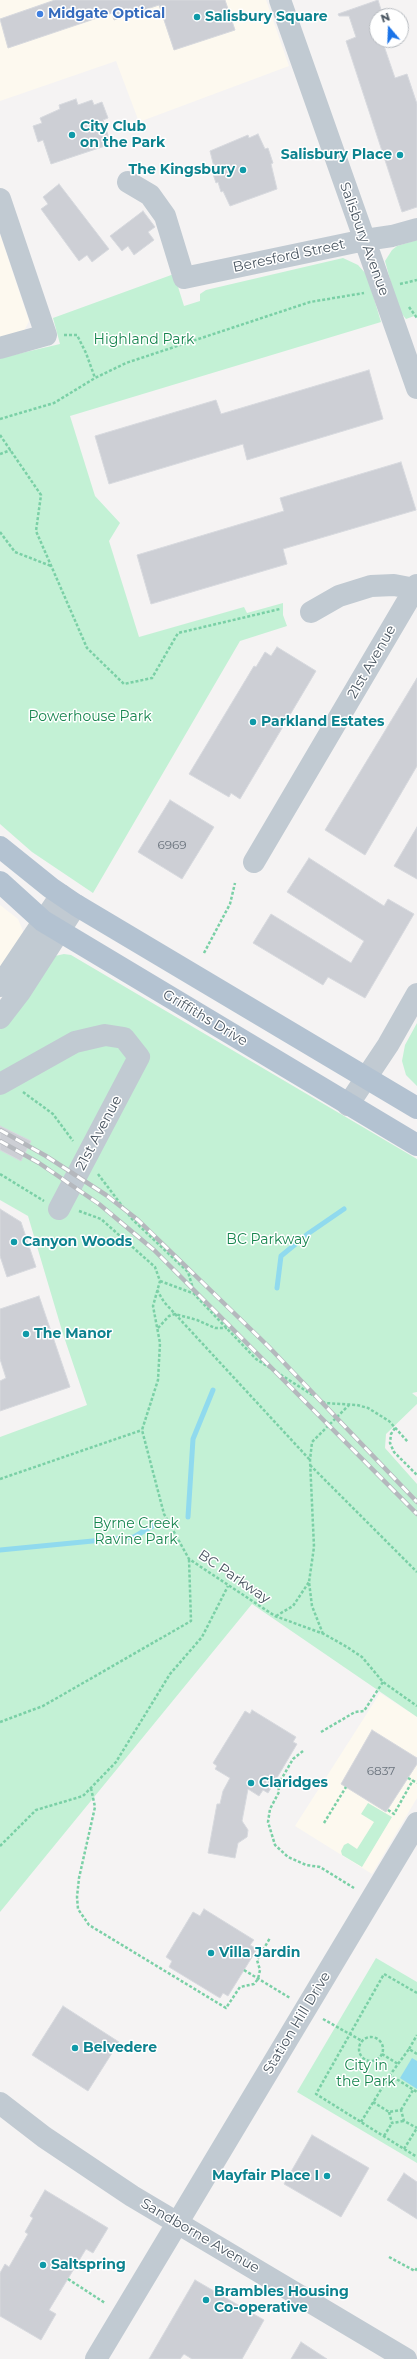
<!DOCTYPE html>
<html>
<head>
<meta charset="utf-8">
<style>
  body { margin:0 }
  #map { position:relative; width:417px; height:2359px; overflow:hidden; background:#f5f3f3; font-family:Montserrat,sans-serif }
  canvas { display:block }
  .north { position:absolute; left:369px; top:8px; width:40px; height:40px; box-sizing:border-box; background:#fff; border:1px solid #b7bbc0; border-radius:50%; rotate:341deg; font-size:11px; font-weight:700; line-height:16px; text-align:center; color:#4a5661 }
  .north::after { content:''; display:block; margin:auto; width:14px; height:18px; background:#1a73e8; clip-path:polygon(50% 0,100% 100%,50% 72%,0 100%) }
</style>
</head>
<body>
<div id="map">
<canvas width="417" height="2359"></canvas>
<div class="north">N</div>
</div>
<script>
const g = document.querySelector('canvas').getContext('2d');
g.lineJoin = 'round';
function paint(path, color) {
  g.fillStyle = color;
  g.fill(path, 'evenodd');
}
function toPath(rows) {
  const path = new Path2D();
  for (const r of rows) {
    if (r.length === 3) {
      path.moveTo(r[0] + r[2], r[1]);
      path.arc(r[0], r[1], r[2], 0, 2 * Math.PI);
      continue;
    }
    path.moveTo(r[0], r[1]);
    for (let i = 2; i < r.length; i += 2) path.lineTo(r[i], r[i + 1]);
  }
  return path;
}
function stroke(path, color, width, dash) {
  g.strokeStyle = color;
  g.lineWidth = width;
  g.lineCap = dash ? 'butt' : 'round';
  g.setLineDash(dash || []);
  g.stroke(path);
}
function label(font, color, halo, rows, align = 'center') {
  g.font = font + ' Montserrat,sans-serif';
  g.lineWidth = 3;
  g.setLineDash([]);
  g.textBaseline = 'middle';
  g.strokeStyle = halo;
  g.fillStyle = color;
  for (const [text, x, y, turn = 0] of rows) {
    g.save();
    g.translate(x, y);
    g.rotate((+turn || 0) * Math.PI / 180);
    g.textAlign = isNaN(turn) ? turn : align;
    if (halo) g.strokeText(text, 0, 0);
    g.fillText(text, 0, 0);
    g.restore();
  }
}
paint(toPath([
  [0,0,266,0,289,66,139,122,116,61,0,101],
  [0,234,29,321,24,331,0,340],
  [0,905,18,919,23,931,23,934,0,973],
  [380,1693,417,1717,417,1798,372,1874,295,1826]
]), '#fdf9ef');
paint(toPath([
  [417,240,417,315,406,319,398,309,385,261,392,250,397,246],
  [343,258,358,265,367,275,381,322,70,416,95,496,120,523,109,541,139,637,244,607,247,613,283,603,283,615,287,626,240,641,93,893,32,852,0,824,0,358,60,344,53,318,174,274,184,306,200,301,200,294,206,290],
  [64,954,71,955,417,1159,417,1392,412,1393,417,1397,417,1404,386,1434,385,1448,417,1484,417,1717,252,1604,0,1912,0,1437,87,1405,63,1334,28,1216,0,1200,0,1028,55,956],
  [417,1023,417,1086,406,1075,402,1061,405,1045],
  [368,1803,392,1817,362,1867,342,1855,341,1851,344,1845,348,1843,357,1849,374,1822,361,1814],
  [376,1958,417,1982,417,2163,297,2092]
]), '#c3f1d5');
paint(toPath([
  [412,2058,417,2061,417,2089,400,2078]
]), '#90daee');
stroke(toPath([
  [277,1288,281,1256,309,1233,344,1209],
  [188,1517,193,1439,213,1390],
  [0,1550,134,1537,154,1525]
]), '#90daee', 5);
const building = toPath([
  [55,0,225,0,235,30,174,50,159,5,114,20,112,13,8,48,0,19,55,0],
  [378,0,383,16,374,16,377,26,377,40,382,40,395,78,407,74,417,104,417,207,402,212,346,41,356,37,349,16,339,16,338,14,378,0],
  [76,99,78,105,92,100,94,105,102,102,108,118,103,120,111,144,51,164,43,140,38,142,33,126,42,123,40,118,60,109,59,105,76,99],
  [258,134,265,149,268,148,273,163,271,164,277,189,230,206,223,191,221,192,218,182,216,183,211,168,214,167,210,151,248,135,249,138,258,134],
  [59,184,109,249,92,262,87,255,79,261,41,209,48,204,43,197,59,184],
  [143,211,155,227,148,232,154,240,134,255,128,246,122,251,110,236,143,211],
  [369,370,383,419,247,460,243,444,109,484,95,436,216,400,221,414,369,370],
  [401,462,416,510,283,549,287,564,151,604,137,555,284,511,280,498,401,462],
  [277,647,316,671,240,799,231,793,229,797,189,774,254,666,256,667,265,652,271,656,277,647],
  [417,678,417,766,365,855,325,830,417,678],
  [170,800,214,827,182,879,138,852,170,800],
  [417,827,417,879,394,866,417,827],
  [309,858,384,906,388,899,414,914,365,998,328,977,323,985,253,943,271,914,351,963,364,941,287,892,309,858],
  [0,1126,31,1141,21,1161,0,1150,0,1126],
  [0,1209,21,1222,36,1267,7,1277,0,1256,0,1209],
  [39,1296,70,1387,0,1411,0,1381,6,1378,0,1359,0,1309,39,1296],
  [252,1710,296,1737,293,1742,297,1744,268,1793,263,1790,259,1796,248,1789,242,1821,248,1830,247,1837,238,1843,235,1858,208,1853,217,1804,220,1804,223,1791,230,1778,215,1769,217,1766,213,1763,245,1711,250,1714,252,1710],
  [372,1730,417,1758,417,1764,386,1812,341,1784,372,1730],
  [204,1909,254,1940,250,1945,257,1949,228,1996,223,1993,220,1998,169,1967,172,1961,166,1957,193,1912,200,1916,204,1909],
  [63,2006,119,2042,88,2091,32,2055,63,2006],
  [312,2135,369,2168,341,2217,284,2184,312,2135],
  [404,2173,417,2182,417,2219,387,2200,404,2173],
  [45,2190,108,2228,93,2253,86,2249,49,2310,56,2314,41,2340,0,2316,0,2273,5,2264,9,2267,28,2234,25,2232,33,2218,30,2216,45,2190],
  [195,2280,264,2320,242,2359,192,2359,184,2354,180,2359,149,2359,195,2280],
  [301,2342,327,2359,291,2359,301,2342]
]);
paint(building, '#cdcfd5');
stroke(building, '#d7d9de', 1);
stroke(toPath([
  [400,284,417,280],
  [409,307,417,318],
  [64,335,77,335,86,353,95,378],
  [0,419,54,403,95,378,126,363,310,302,364,293],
  [0,435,41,495,36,531,87,648,124,684,152,678,178,633,280,609],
  [0,454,11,450],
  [0,532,15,552,51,566],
  [204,953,230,904,235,883],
  [23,1092,53,1114,73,1141],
  [0,1174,44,1201],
  [98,1174,132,1219,188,1272,195,1295,256,1359,325,1403,357,1405,368,1408,389,1421,408,1442],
  [79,1211,101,1219,155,1267,160,1281,153,1306,160,1343,158,1380,142,1430,164,1514,189,1559,275,1616,324,1634,347,1647,362,1657,383,1682,417,1706],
  [160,1281,195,1294],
  [157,1290,164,1302,310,1460],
  [158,1328,169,1316,175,1314,197,1320,215,1328,227,1328],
  [395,1428,391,1434,390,1443,394,1452,417,1475],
  [310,1465,417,1572],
  [0,1479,142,1430],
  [276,1616,293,1606,309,1582],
  [323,1634,312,1606,309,1582,314,1547,310,1460,312,1442,349,1405],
  [0,1722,43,1706,191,1621,189,1559],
  [321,1732,355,1712,364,1711,383,1682],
  [303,1751,293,1759,278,1785,279,1792,270,1809,268,1822,275,1845,288,1857,306,1865,320,1867,354,1888],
  [408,1778,417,1783],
  [91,1788,95,1807,79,1878,77,1897,78,1909,89,1925,226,2008,240,1987,254,1984,258,1979,260,1970,257,1960,270,1938],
  [388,1810,394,1814,413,1780],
  [324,1823,346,1787],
  [0,1846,36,1810,83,1796,116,1762,170,1674,202,1637,228,1586],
  [244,1970,290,1998],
  [417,1993,384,1974,316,2094,417,2157],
  [323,2019,362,2041],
  [371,2049,12],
  [409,2049,417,2035],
  [382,2054,398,2064],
  [417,2054,409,2049,390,2075,417,2092],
  [373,2102,389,2112,401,2110,404,2121,417,2128],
  [401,2110,413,2090],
  [389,2112,392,2123,404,2121],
  [361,2122,390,2075],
  [384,2136,392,2123],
  [404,2149,417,2128],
  [389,2257,415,2271,417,2268],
  [68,2279,105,2303]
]), '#7ad0a6', 2.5, [3, 2]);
stroke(toPath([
  [280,0,417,388],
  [128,182,150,195,165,216,184,278,365,240,392,236,417,229],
  [0,199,46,335,0,348],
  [311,612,339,596,371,586,394,585,415,589],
  [254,862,417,585],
  [0,986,61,895],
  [0,1018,20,992,76,905],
  [0,1084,75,1042,105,1035,124,1038,139,1057,59,1209],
  [348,1105,388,1045,417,994],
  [0,2103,44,2137,132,2196,406,2359],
  [96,2359,417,1823]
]), '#c1cad2', 22);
stroke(toPath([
  [0,847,51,888,76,905,417,1108],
  [0,882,43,921,417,1145]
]), '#b3c2d1', 22);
const rail = toPath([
  [0,1130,46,1156,106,1195,138,1220,268,1346,417,1502],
  [0,1141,39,1163,99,1204,154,1250,417,1514]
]);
stroke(rail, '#b5b8bd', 4.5);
stroke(rail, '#fff', 3, [9]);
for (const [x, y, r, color] of [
  [40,14,4,"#3f7fe0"],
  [197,17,4,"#0f9aa8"],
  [72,135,4,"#0f9aa8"],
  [400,155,4,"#0f9aa8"],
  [243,170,4,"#0f9aa8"],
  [253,722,4,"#0f9aa8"],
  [14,1242,4,"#0f9aa8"],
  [26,1334,4,"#0f9aa8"],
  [251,1783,4,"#0f9aa8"],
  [211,1953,4,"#0f9aa8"],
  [75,2048,4,"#0f9aa8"],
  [327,2176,4,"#0f9aa8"],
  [43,2265,4,"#0f9aa8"],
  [206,2300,4,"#0f9aa8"]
]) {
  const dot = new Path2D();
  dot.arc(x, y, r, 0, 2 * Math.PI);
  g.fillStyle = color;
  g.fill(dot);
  stroke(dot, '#fff', 1.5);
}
label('12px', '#6b747e', null, [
  ["6969",172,845],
  ["6837",381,1771]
]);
label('bold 14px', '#366cbe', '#fff', [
  ["Midgate Optical",48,14]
], 'left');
label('bold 14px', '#0d838f', '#fff', [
  ["Salisbury Square",205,17],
  ["City Club",80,127],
  ["on the Park",80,143],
  ["Salisbury Place",392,155,"right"],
  ["The Kingsbury",235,170,"right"],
  ["Parkland Estates",261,722],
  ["Canyon Woods",22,1242],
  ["The Manor",34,1334],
  ["Claridges",259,1783],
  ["Villa Jardin",219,1953],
  ["Belvedere",83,2048],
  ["Mayfair Place I",319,2176,"right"],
  ["Saltspring",51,2265],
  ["Brambles Housing",214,2292],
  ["Co-operative",214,2308]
], 'left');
label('14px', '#4a5661', '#fff', [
  ["Salisbury Avenue",364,239,70],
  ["Beresford Street",289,256,-12],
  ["21st Avenue",372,662,-60],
  ["Griffiths Drive",205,1018,31],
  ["21st Avenue",99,1133,-62],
  ["BC Parkway",234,1577,34],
  ["Station Hill Drive",297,2023,-59],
  ["Sandborne Avenue",200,2236,30]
]);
label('14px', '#17864f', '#fff', [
  ["Highland Park",144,340],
  ["Powerhouse Park",90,717],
  ["BC Parkway",268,1240],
  ["Byrne Creek",136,1524],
  ["Ravine Park",136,1540],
  ["City in",366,2066],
  ["the Park",366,2082]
]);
</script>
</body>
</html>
